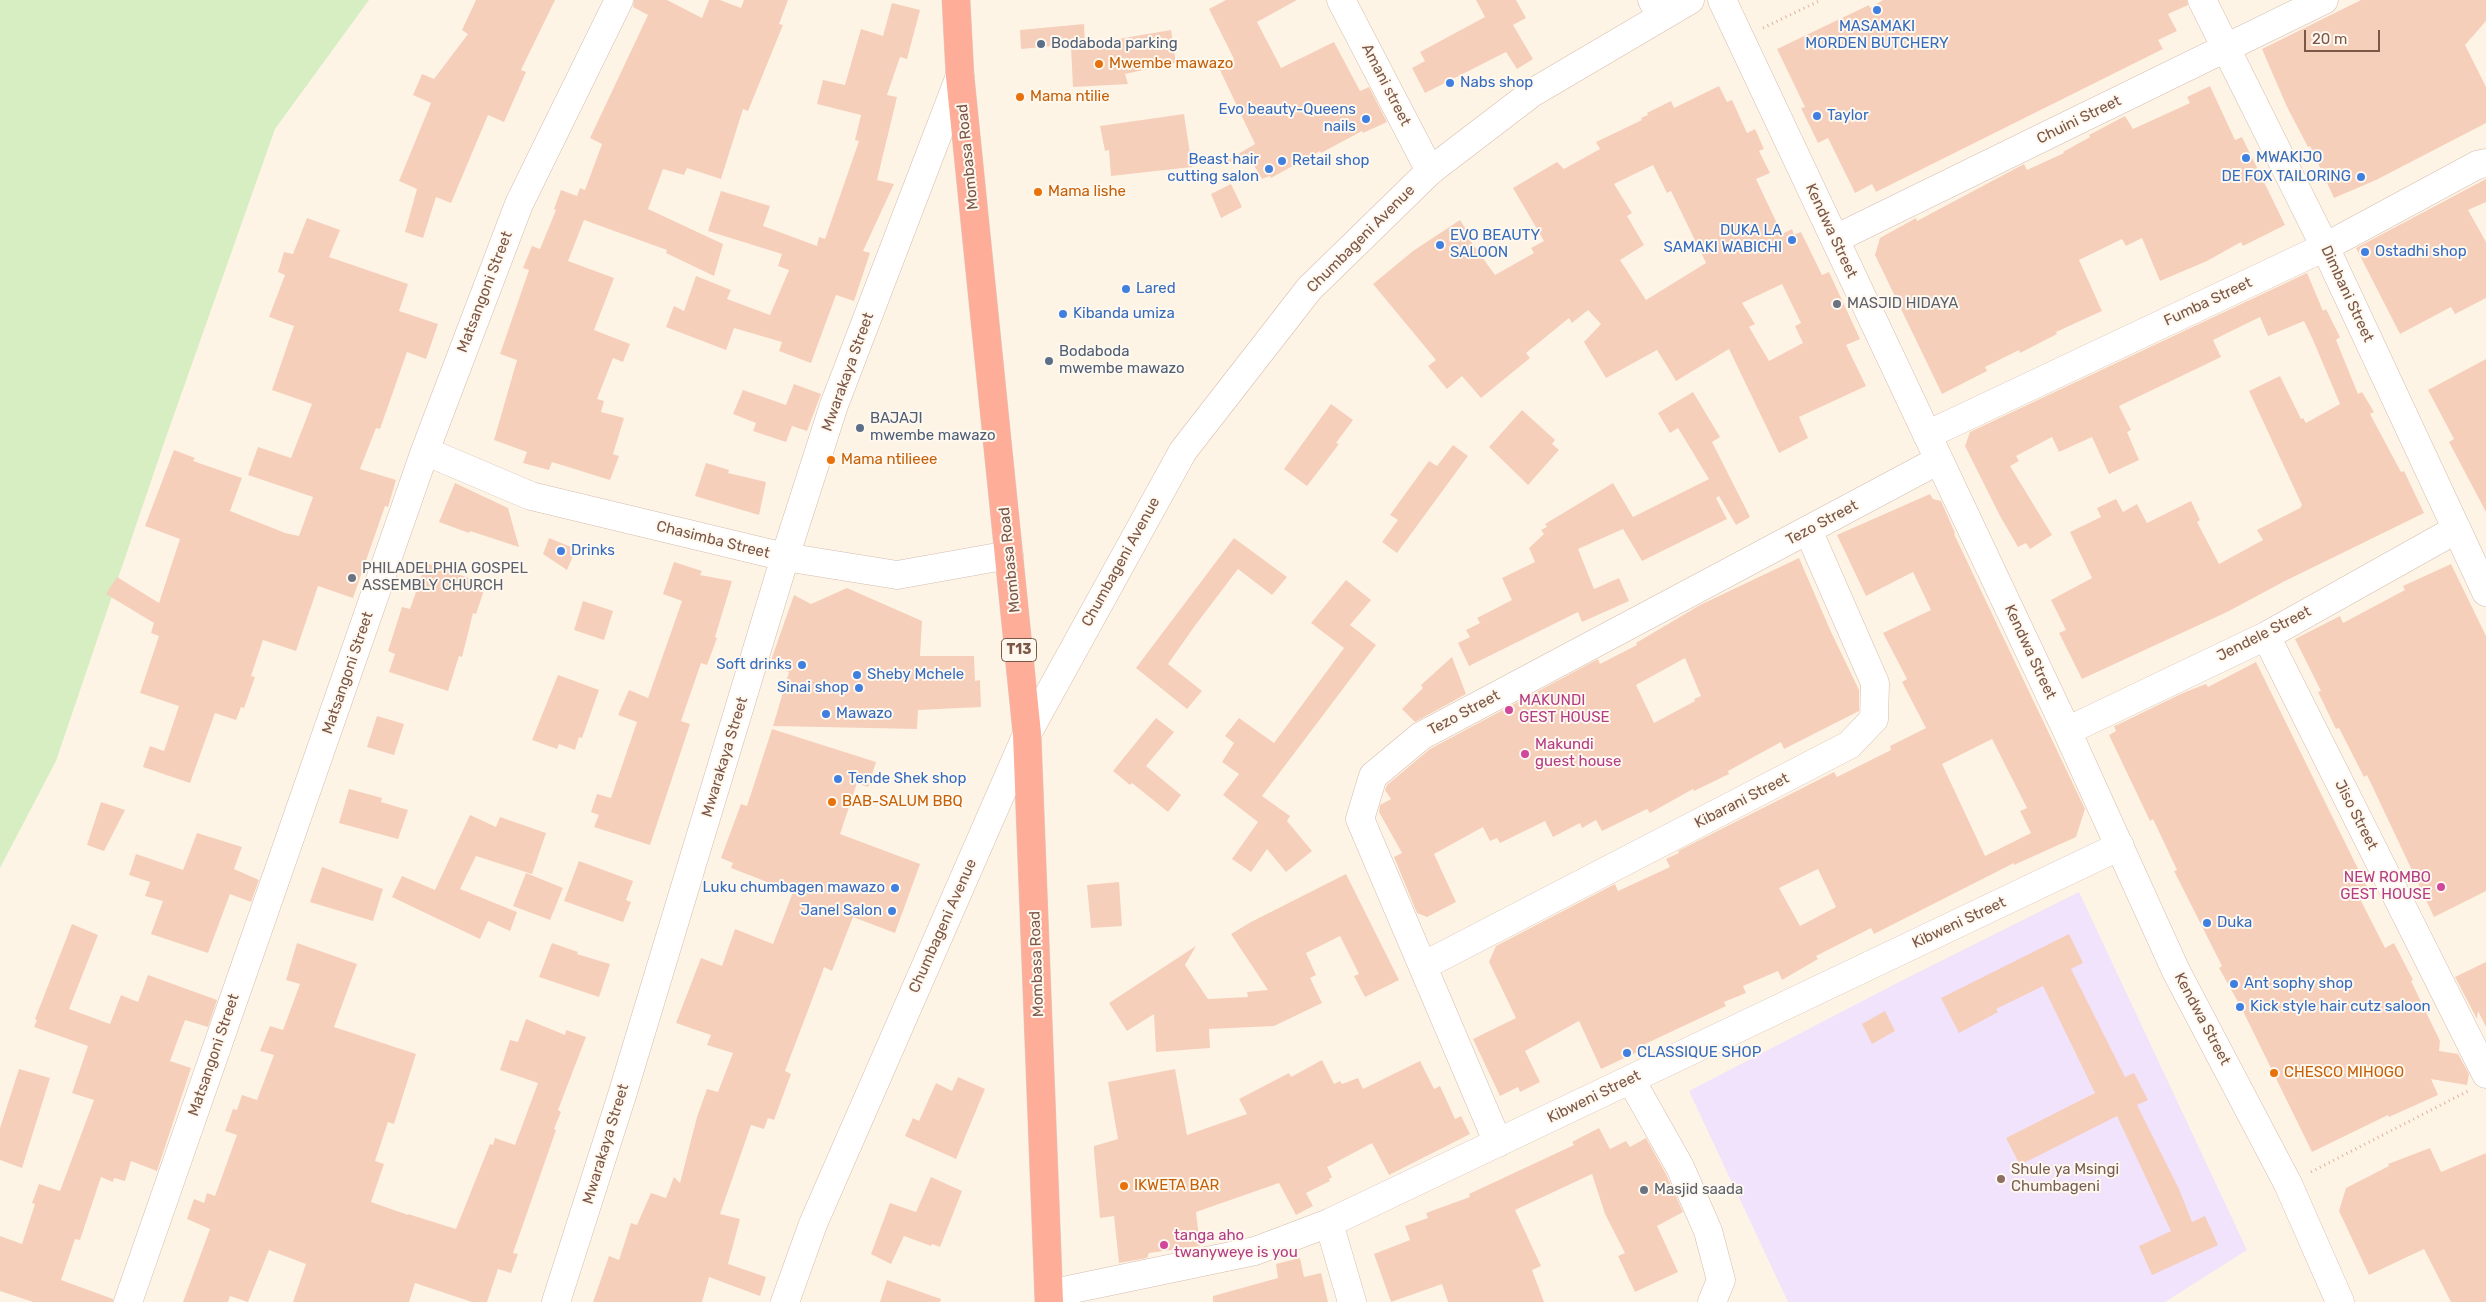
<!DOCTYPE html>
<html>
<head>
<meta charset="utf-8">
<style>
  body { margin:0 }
  #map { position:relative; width:2486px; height:1302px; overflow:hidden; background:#fef4e6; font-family:Rubik,sans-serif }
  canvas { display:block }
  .scale { position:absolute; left:2304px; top:30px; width:76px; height:22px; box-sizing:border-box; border:2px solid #7b5748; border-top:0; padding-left:6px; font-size:15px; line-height:18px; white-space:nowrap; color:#7b5748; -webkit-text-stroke:4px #fff8ef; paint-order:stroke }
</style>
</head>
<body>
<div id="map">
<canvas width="2486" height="1302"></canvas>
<div class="scale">20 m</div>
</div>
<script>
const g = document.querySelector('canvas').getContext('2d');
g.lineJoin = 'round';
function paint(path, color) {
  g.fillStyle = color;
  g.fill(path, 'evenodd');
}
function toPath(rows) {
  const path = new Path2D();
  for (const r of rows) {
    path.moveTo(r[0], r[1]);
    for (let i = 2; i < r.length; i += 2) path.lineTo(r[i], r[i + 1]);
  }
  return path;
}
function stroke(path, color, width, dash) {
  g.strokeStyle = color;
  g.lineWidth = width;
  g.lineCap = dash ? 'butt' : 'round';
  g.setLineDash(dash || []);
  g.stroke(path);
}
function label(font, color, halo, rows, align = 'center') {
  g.font = font + ' Rubik,sans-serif';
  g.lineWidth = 4;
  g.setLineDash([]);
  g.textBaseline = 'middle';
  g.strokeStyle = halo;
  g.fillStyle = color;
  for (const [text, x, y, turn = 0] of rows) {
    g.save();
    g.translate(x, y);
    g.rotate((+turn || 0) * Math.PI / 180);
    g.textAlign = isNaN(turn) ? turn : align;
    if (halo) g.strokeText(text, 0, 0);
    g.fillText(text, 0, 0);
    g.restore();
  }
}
paint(toPath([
  [2079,892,2247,1250,2165,1302,1788,1302,1689,1091,1901,981]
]), '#f1e3fb');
paint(toPath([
  [0,0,369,0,275,129,164,443,56,761,0,868]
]), '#d7eec3');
paint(toPath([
  [476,0,555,0,521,70,526,72,504,122,488,115,451,203,436,197,423,238,405,232,417,189,399,181,431,103,413,95,422,74,434,79,468,34,462,30],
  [634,0,667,0,702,18,709,0,720,0,741,8,744,0,788,0,779,24,783,25,748,111,743,109,721,179,687,168,684,175,663,169,648,209,723,244,714,276,666,253,667,250,584,220,568,261,614,278,594,330,630,344,623,362,613,358,597,399,604,401,601,412,624,418,613,454,619,456,610,480,552,462,549,470,523,463,527,452,494,440,517,360,500,354,529,270,523,268,532,246,540,249,556,210,554,209,561,190,577,196,580,188,585,190,602,144,590,138,648,15,633,7],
  [1226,0,1297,0,1257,22,1281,68,1334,42,1360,91,1369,87,1387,122,1363,133,1362,131,1321,153,1320,151,1271,178,1270,176,1262,179,1251,160,1223,163,1255,144,1219,68,1234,59,1209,9],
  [1476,0,1516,0,1526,18,1513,25,1533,59,1517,69,1506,52,1425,93,1412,68,1425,61,1420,52,1485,17],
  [1883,0,2187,0,2188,5,2168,14,2177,31,2158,40,2163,49,1876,192,1872,184,1855,193,1828,138,1818,143,1801,108,1805,107,1777,49,1869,5,1870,8],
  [2361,0,2486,0,2486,21,2465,45,2486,87,2486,123,2376,180,2334,198,2310,146,2308,147,2287,107,2262,49],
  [892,3,920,10,907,59,900,57,887,95,897,97,877,180,894,184,863,251,870,253,854,301,836,295,811,363,779,351,782,342,734,328,726,350,666,327,674,306,684,311,696,276,731,290,727,299,770,315,789,270,778,266,782,254,708,231,721,191,770,206,763,226,817,246,819,237,825,239,859,141,855,140,861,115,817,104,823,80,845,85,861,29,883,36],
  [1084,24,1085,43,1021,49,1020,30],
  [1171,30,1176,63,1125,74,1128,84,1073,87,1071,47],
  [1719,86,1727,102,1732,100,1747,133,1755,129,1764,149,1759,151,1770,173,1756,179,1782,234,1792,229,1794,235,1801,232,1822,275,1829,272,1860,339,1846,345,1866,386,1799,417,1808,438,1779,453,1729,349,1676,381,1657,350,1606,378,1584,342,1601,324,1588,310,1572,323,1569,318,1526,353,1530,358,1481,398,1462,376,1447,389,1428,366,1436,360,1373,284,1413,251,1460,220,1471,237,1469,239,1495,275,1534,253,1531,248,1544,241,1513,188,1557,162,1564,169,1600,149,1596,142,1642,120,1641,118,1648,115,1647,113,1671,101,1674,108],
  [1653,165,1667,193,1671,191,1706,263,1646,300,1620,260,1644,245,1627,216,1632,213,1614,184],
  [1782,284,1801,323,1795,326,1803,343,1769,361,1749,327,1755,324,1742,303],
  [2210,86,2235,140,2242,137,2285,225,2243,246,2241,242,2207,261,2160,281,2142,238,2126,246,2122,239,2079,260,2102,311,2056,332,2057,334,2020,353,2019,350,1985,367,1987,371,1942,394,1875,255,1880,238,1916,218,1917,221,2024,164,2027,170,2064,153,2063,152,2090,137,2089,135,2125,116,2133,129,2190,103,2187,97],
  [1184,114,1192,167,1111,176,1109,150,1105,151,1100,126],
  [2486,179,2486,202,2468,210,2486,242,2486,298,2455,314,2451,307,2400,334,2356,248],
  [1231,184,1242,207,1221,218,1211,194],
  [307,218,340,230,329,257,408,284,399,311,438,324,426,359,407,352,380,429,376,428,360,469,396,480,388,507,385,506,353,598,318,586,296,651,263,640,251,676,255,677,244,708,241,707,236,720,215,713,190,783,143,767,150,746,164,751,179,706,140,693,159,636,151,633,154,623,106,594,117,577,159,603,180,539,145,526,174,450,195,458,193,461,242,478,230,511,285,533,299,536,313,497,248,475,258,447,291,458,312,404,272,390,294,326,269,317,285,275,278,272,284,252,293,254],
  [2307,273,2323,311,2326,309,2340,337,2336,340,2358,394,2362,392,2374,412,2370,414,2401,472,2404,471,2424,513,2283,582,2227,612,2082,679,2059,633,2066,630,2051,600,2092,578,2070,532,2101,517,2097,508,2116,499,2123,512,2137,504,2147,523,2191,501,2200,520,2197,522,2219,564,2263,540,2257,530,2300,508,2302,505,2249,391,2280,376,2301,419,2303,418,2306,423,2340,404,2313,340,2304,321,2268,336,2260,317,2213,340,2221,357,2119,406,2131,430,2127,432,2139,460,2109,474,2092,437,2059,452,2052,437,2016,456,2019,461,2010,466,2052,535,2030,549,2026,543,2018,547,2000,516,1965,446,1970,432],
  [2486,359,2486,512,2449,442,2454,439,2428,390],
  [794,384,821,394,807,431,792,426,786,442,753,431,756,423,733,414,743,390,786,405],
  [1693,392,1720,437,1712,442,1750,517,1736,525,1719,496,1716,498,1727,519,1642,561,1623,529,1578,549,1594,589,1619,578,1629,601,1582,622,1578,612,1469,666,1458,643,1470,637,1466,630,1480,623,1477,618,1512,600,1502,578,1535,562,1529,548,1544,534,1541,530,1547,527,1545,524,1613,483,1633,517,1709,479,1678,428,1670,433,1658,413],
  [1331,404,1353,420,1336,443,1339,444,1307,486,1284,469],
  [1522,410,1555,440,1552,444,1559,450,1528,485,1489,447],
  [1453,445,1468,456,1397,553,1382,542,1398,520,1390,515,1429,461,1437,466],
  [706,463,729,470,728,473,766,482,759,515,695,496],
  [455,483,508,508,519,547,470,531,469,533,439,522],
  [1930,494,1933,499,1941,501,1955,533,1954,534,2085,809,2076,837,2014,865,2014,863,1874,934,1871,928,1816,956,1818,959,1782,980,1778,971,1743,986,1746,993,1724,1002,1726,1006,1643,1045,1644,1049,1601,1069,1579,1021,1525,1051,1540,1082,1520,1092,1518,1087,1500,1096,1473,1039,1516,1018,1489,962,1496,946,1615,884,1618,891,1670,867,1666,859,1679,853,1678,851,1834,772,1837,777,1891,750,1890,746,1926,728,1902,682,1907,679,1883,633,1931,610,1913,572,1866,596,1837,535],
  [1992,739,2027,808,2020,811,2031,833,1985,856,1942,764],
  [1818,869,1836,907,1800,926,1779,888],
  [549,538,576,549,567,570,543,554],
  [1234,538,1287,577,1272,595,1238,569,1194,627,1168,664,1202,691,1187,709,1136,668],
  [1799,558,1831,632,1859,690,1859,711,1784,749,1781,742,1728,771,1729,774,1694,791,1693,789,1650,813,1647,809,1602,831,1596,820,1582,828,1580,823,1553,837,1545,821,1500,843,1497,838,1490,841,1483,827,1434,854,1456,902,1427,917,1417,913,1394,857,1402,853,1379,812,1380,805,1391,799,1385,790,1387,785,1430,749,1598,659,1600,664,1637,645,1636,643,1700,605],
  [1685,658,1701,696,1694,699,1695,701,1654,723,1636,685],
  [674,562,702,571,700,575,732,581,715,637,717,638,707,665,701,663,681,721,690,724,650,845,594,827,599,815,591,812,597,794,611,798,637,722,618,715,629,690,648,698,682,601,663,594],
  [426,563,486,584,476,614,473,613,462,657,459,656,448,691,389,672,395,654,388,651,402,607,410,609],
  [2451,564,2486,636,2486,891,2434,917,2367,775,2364,777,2339,728,2336,729,2318,692,2321,691,2295,639,2340,616,2343,623,2405,590,2403,586],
  [1346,580,1371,600,1350,625,1376,645,1262,796,1290,816,1287,821,1312,851,1286,872,1267,849,1251,872,1232,859,1258,822,1223,795,1239,774,1222,762,1234,743,1225,736,1239,718,1274,743,1344,648,1311,623],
  [847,588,922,621,920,656,974,656,975,681,980,680,981,707,918,710,917,729,773,726,789,672,769,666,794,595,811,604],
  [583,601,613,611,604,640,574,630],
  [1452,657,1466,694,1415,722,1402,709,1423,688,1421,685],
  [2256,662,2367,887,2357,893,2385,948,2394,943,2413,980,2411,981,2440,1041,2439,1051,2458,1054,2469,1074,2467,1085,2431,1079,2438,1095,2389,1117,2388,1115,2312,1152,2242,1009,2219,968,2222,966,2174,871,2177,870,2153,819,2150,821,2109,735,2116,731,2114,726,2117,725,2183,693,2206,684,2208,687],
  [558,675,599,690,582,738,579,737,575,750,559,744,557,749,532,740],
  [377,716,404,724,394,755,367,747],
  [1156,718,1174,732,1146,766,1181,795,1168,812,1132,783,1130,785,1113,771],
  [772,729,876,762,868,787,857,783,840,834,920,864,895,933,853,917,832,971,824,967,821,976,785,1071,791,1074,774,1120,768,1118,764,1129,751,1125,720,1214,740,1219,728,1264,766,1277,760,1296,709,1277,702,1302,593,1302,609,1256,619,1260,631,1223,637,1225,651,1193,666,1198,674,1177,680,1183,697,1117,707,1089,718,1092,733,1053,707,1045,711,1035,676,1023,701,958,722,966,735,929,773,944,793,892,731,868,733,863,721,858,741,804,747,806],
  [349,789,382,798,381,802,408,810,398,839,339,823],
  [101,802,125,810,104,851,87,845],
  [470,815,496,827,500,817,546,833,532,874,476,856,460,889,517,912,510,931,488,921,480,939,392,897,402,876,435,890],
  [197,833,242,847,234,869,259,880,251,902,230,894,208,953,151,934,163,901,145,896,150,882,129,875,136,854,183,870],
  [579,861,633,881,626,900,631,902,623,922,564,901],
  [322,867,383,889,373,921,310,902],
  [526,873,563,888,550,920,513,906],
  [1346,874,1399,980,1365,997,1354,976,1359,974,1340,936,1306,953,1316,975,1310,978,1322,1003,1274,1026,1209,1029,1210,1048,1156,1052,1154,1014,1127,1031,1109,1003,1196,946,1185,965,1208,999,1248,997,1247,992,1268,990,1231,934,1251,922],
  [1119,882,1122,926,1091,928,1087,885],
  [72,924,98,935,69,1009,110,1024,121,995,138,1002,148,975,217,1000,208,1027,185,1020,170,1061,191,1068,157,1171,131,1161,125,1181,114,1178,113,1182,101,1177,80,1240,75,1239,61,1280,113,1299,113,1302,33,1302,0,1291,0,1236,22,1244,35,1204,32,1203,39,1184,60,1191,94,1100,72,1093,88,1046,34,1027,37,1020,35,1019],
  [2069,934,2083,963,2071,969,2125,1077,2134,1073,2148,1100,2137,1105,2179,1189,2192,1222,2205,1216,2218,1245,2152,1275,2139,1246,2171,1231,2117,1116,2020,1165,2006,1138,2095,1093,2043,986,1996,1009,1998,1012,1959,1033,1941,998],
  [297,943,357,964,334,1027,416,1054,394,1124,388,1122,375,1161,384,1164,371,1202,408,1215,408,1214,456,1229,490,1144,493,1145,495,1138,515,1145,538,1083,500,1070,510,1040,518,1042,526,1019,565,1035,566,1030,586,1037,558,1110,561,1112,554,1129,556,1130,513,1253,518,1254,511,1273,498,1269,487,1302,472,1302,415,1283,409,1302,293,1302,306,1264,269,1250,248,1302,230,1296,228,1302,183,1302,210,1229,187,1219,194,1199,204,1203,207,1193,215,1196,237,1135,225,1131,233,1109,237,1110,242,1095,257,1100,274,1055,260,1051,270,1026,283,1030,300,984,286,980],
  [552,943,578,952,577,954,610,964,599,997,539,977],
  [2486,962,2486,1027,2478,1011,2477,1019,2455,977],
  [1885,1011,1895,1031,1872,1044,1862,1024],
  [1322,1060,1334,1084,1340,1081,1342,1084,1358,1078,1363,1089,1420,1061,1434,1089,1440,1086,1455,1119,1461,1116,1470,1134,1389,1175,1372,1143,1327,1167,1332,1177,1329,1179,1330,1181,1306,1193,1313,1206,1296,1215,1279,1183,1196,1212,1200,1246,1149,1253,1147,1258,1119,1263,1114,1216,1100,1218,1094,1151,1094,1146,1118,1139,1108,1082,1175,1069,1187,1135,1247,1114,1239,1099,1289,1073,1291,1077],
  [19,1069,50,1078,22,1168,0,1160,0,1128],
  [958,1077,985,1089,956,1159,905,1136,913,1118,919,1121,936,1083,952,1091],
  [1599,1128,1610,1149,1626,1141,1630,1147,1646,1138,1666,1174,1683,1212,1657,1226,1678,1272,1635,1292,1618,1256,1625,1253,1605,1214,1592,1174,1515,1210,1541,1266,1532,1270,1544,1302,1448,1302,1442,1284,1391,1302,1374,1254,1410,1240,1405,1226,1428,1218,1426,1213,1470,1197,1469,1194,1574,1145,1572,1142],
  [2430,1148,2441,1172,2486,1153,2486,1302,2451,1302,2424,1249,2369,1275,2339,1211,2346,1188,2389,1166,2388,1164],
  [931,1177,962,1191,940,1247,932,1244,931,1246,904,1236,891,1264,871,1254,890,1203,916,1212],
  [1300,1258,1304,1277,1321,1273,1328,1302,1213,1302,1213,1296,1278,1278,1276,1264],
  [887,1280,941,1299,940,1302,880,1302]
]), '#f6cfbb');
const street = toPath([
  [1341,0,1430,171],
  [1652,0,1661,16],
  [1722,0,2067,731,2176,971,2288,1184,2340,1302],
  [2202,0,2325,247,2486,592],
  [1835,239,2324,0],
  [1927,435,2325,247,2477,165,2486,163],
  [425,451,531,496,785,557,897,575,1009,555],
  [2266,636,2486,1074],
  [2067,731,2266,636,2457,529],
  [1423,966,1849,745,1874,719,1875,683,1808,530],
  [1631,1080,1680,1167,1708,1231,1721,1280,1712,1302],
  [1498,1143,1360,819,1373,776,1421,736,1939,460],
  [1329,1223,1352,1302],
  [1049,1294,1255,1251,1329,1223,2120,846],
  [128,1302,425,451,519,204,619,0],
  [556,1302,623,1092,785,557,834,405,960,76]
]);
const secondary = toPath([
  [785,1302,813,1224,1027,734,1183,451,1309,289,1430,171,1532,93,1690,0]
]);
const highway = toPath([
  [956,0,960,76,1027,734,1049,1302]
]);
stroke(street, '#d4bcad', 29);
stroke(secondary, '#d8bcaa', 29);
stroke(highway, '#ddd3cf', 29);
stroke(toPath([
  [1763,28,1821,0],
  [2311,1172,2468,1091]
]), '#dcb29e', 3, [1, 4]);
stroke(street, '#fff', 28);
stroke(secondary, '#fff', 28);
stroke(highway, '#fead98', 28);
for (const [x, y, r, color] of [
  [1877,10,5,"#3f7fe0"],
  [1041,44,5,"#5c6f8a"],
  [1099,64,5,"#e8710a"],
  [1450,83,5,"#3f7fe0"],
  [1020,97,5,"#e8710a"],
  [1817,116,5,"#3f7fe0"],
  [1366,119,5,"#3f7fe0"],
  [2246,158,5,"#3f7fe0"],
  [1282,161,5,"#3f7fe0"],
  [1269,169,5,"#3f7fe0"],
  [2361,177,5,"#3f7fe0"],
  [1038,192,5,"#e8710a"],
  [1792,240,5,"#3f7fe0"],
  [1440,245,5,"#3f7fe0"],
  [2365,252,5,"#3f7fe0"],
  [1126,289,5,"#3f7fe0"],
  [1837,304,5,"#6b7280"],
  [1063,314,5,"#3f7fe0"],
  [1049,361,5,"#5c6f8a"],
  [860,428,5,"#5c6f8a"],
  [831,460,5,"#e8710a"],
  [561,551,5,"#3f7fe0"],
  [352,578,5,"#6b7280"],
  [802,665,5,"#3f7fe0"],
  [857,675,5,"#3f7fe0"],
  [859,688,5,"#3f7fe0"],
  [1509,710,5,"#d1479c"],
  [826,714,5,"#3f7fe0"],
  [1525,754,5,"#d1479c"],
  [838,779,5,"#3f7fe0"],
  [832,802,5,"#e8710a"],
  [2441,887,5,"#d1479c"],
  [895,888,5,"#3f7fe0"],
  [892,911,5,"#3f7fe0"],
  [2207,923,5,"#3f7fe0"],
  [2234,984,5,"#3f7fe0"],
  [2240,1007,5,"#3f7fe0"],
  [1627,1053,5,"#3f7fe0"],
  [2274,1073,5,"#e8710a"],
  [2001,1179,5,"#8d6e63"],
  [1124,1186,5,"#e8710a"],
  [1644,1190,5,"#6b7280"],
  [1164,1245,5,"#d1479c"]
]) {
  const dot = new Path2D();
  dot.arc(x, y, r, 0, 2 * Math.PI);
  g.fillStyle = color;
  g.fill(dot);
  stroke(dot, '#fff8ef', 2);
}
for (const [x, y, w] of [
  [1019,650,35]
]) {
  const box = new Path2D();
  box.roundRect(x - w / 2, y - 11.5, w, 23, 4);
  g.fillStyle = '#fff8ef';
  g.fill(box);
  stroke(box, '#7b5748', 1);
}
label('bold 14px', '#7b5748', null, [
  ["T13",1019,650]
]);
label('15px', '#366cbe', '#fff8ef', [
  ["MASAMAKI",1877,27,"center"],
  ["MORDEN BUTCHERY",1877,44,"center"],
  ["Nabs shop",1460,83],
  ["Evo beauty-Queens",1356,110,"right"],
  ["nails",1356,127,"right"],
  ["Taylor",1827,116],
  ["MWAKIJO",2256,158],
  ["Beast hair",1259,160,"right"],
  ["cutting salon",1259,177,"right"],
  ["Retail shop",1292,161],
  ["DE FOX TAILORING",2351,177,"right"],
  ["DUKA LA",1782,231,"right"],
  ["SAMAKI WABICHI",1782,248,"right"],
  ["EVO BEAUTY",1450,236],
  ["SALOON",1450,253],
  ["Ostadhi shop",2375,252],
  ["Lared",1136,289],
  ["Kibanda umiza",1073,314],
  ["Drinks",571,551],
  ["Soft drinks",792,665,"right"],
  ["Sheby Mchele",867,675],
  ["Sinai shop",849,688,"right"],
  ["Mawazo",836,714],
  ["Tende Shek shop",848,779],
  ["Luku chumbagen mawazo",885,888,"right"],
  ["Janel Salon",882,911,"right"],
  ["Duka",2217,923],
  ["Ant sophy shop",2244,984],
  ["Kick style hair cutz saloon",2250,1007],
  ["CLASSIQUE SHOP",1637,1053]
], 'left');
label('15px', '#4e5e75', '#fff8ef', [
  ["Bodaboda parking",1051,44],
  ["Bodaboda",1059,352],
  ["mwembe mawazo",1059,369],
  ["BAJAJI",870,419],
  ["mwembe mawazo",870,436]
], 'left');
label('15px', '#c56008', '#fff8ef', [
  ["Mwembe mawazo",1109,64],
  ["Mama ntilie",1030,97],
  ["Mama lishe",1048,192],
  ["Mama ntilieee",841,460],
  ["BAB-SALUM BBQ",842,802],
  ["CHESCO MIHOGO",2284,1073],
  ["IKWETA BAR",1134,1186]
], 'left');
label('15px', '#7b5748', '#fff8ef', [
  ["Amani street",1386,85,63],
  ["Chuini Street",2079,120,-26],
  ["Mombasa Road",968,157,-96],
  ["Kendwa Street",1831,231,65],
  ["Chumbageni Avenue",1361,239,-45],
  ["Matsangoni Street",485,292,-69],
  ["Dimbani Street",2347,294,65],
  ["Fumba Street",2208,302,-25],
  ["Mwarakaya Street",848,372,-70],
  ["Tezo Street",1822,523,-28],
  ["Chasimba Street",713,540,14],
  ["Mombasa Road",1010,560,-96],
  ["Chumbageni Avenue",1121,562,-61],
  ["Jendele Street",2264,634,-27],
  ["Kendwa Street",2030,652,65],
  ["Matsangoni Street",348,673,-71],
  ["Tezo Street",1464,713,-28],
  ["Mwarakaya Street",725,757,-73],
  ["Kibarani Street",1742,801,-27],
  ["Jiso Street",2356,815,63],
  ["Kibweni Street",1959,923,-25],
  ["Chumbageni Avenue",943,926,-66],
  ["Mombasa Road",1037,964,-92],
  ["Kendwa Street",2202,1019,62],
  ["Matsangoni Street",214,1055,-71],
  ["Kibweni Street",1594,1097,-26],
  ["Mwarakaya Street",606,1144,-73]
]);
label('15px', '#5b616d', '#fff8ef', [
  ["MASJID HIDAYA",1847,304],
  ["PHILADELPHIA GOSPEL",362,569],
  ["ASSEMBLY CHURCH",362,586],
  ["Masjid saada",1654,1190]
], 'left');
label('15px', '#b23c85', '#fff8ef', [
  ["MAKUNDI",1519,701],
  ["GEST HOUSE",1519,718],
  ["Makundi",1535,745],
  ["guest house",1535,762],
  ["NEW ROMBO",2431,878,"right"],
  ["GEST HOUSE",2431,895,"right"],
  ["tanga aho",1174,1236],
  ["twanyweye is you",1174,1253]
], 'left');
label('15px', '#785e54', '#fff8ef', [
  ["Shule ya Msingi",2011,1170],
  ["Chumbageni",2011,1187]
], 'left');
</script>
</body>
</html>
